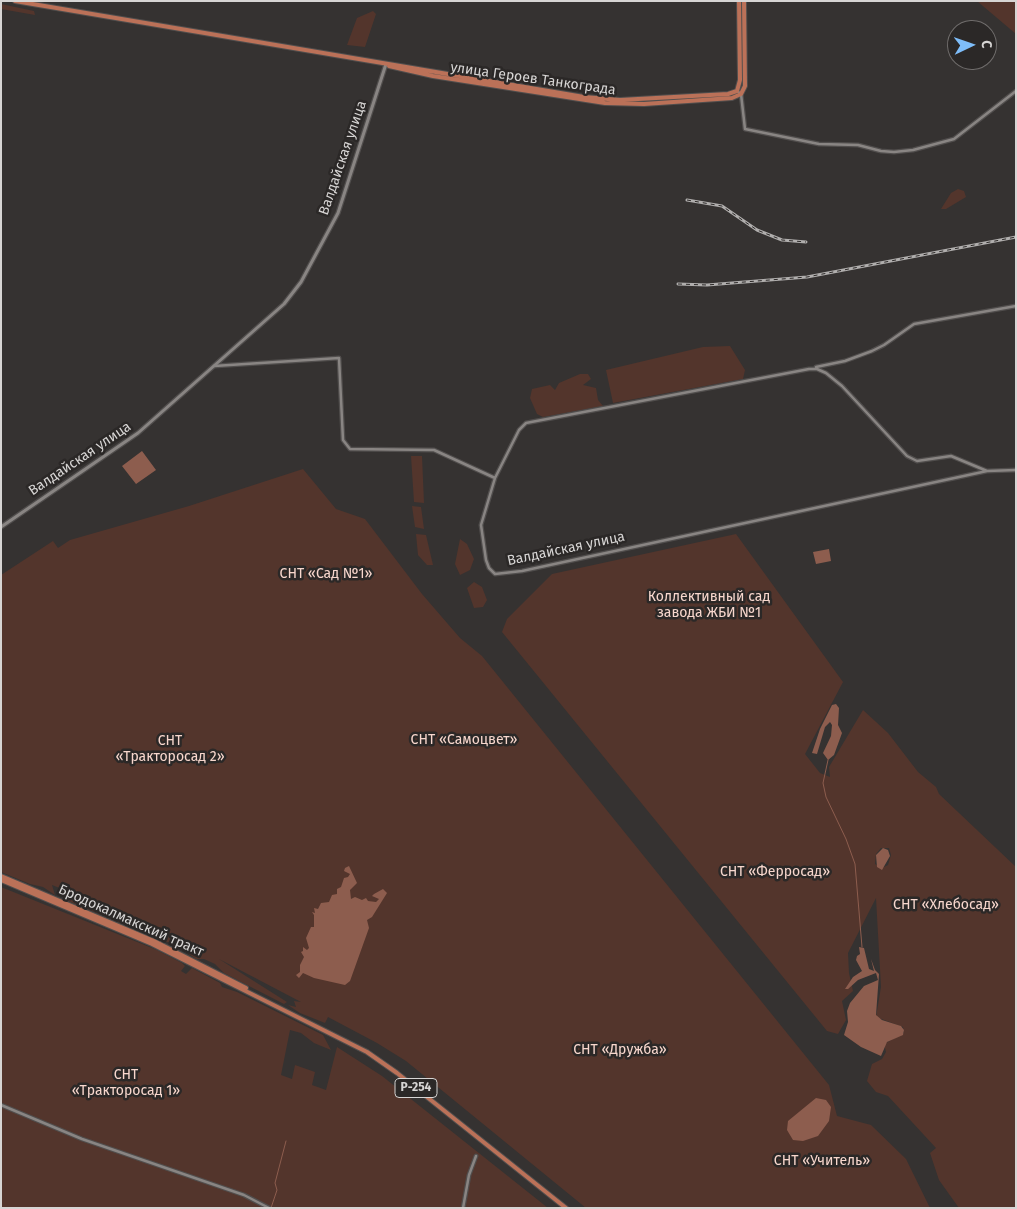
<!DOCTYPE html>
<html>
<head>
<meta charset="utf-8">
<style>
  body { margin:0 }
  #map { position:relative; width:1017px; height:1209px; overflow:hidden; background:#353231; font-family:"Fira Sans",sans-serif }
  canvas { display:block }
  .frame { position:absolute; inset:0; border:2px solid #d7d5d4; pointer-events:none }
  .north { position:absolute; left:947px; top:20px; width:50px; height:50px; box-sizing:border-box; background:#2b2827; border:1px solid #706d6c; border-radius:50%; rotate:87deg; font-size:14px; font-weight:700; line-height:20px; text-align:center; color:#d7d5d4 }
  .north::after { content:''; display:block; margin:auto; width:18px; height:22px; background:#7ebdf9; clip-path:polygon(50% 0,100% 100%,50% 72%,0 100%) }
</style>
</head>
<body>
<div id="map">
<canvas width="1017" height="1209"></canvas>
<div class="frame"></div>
<div class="north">С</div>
</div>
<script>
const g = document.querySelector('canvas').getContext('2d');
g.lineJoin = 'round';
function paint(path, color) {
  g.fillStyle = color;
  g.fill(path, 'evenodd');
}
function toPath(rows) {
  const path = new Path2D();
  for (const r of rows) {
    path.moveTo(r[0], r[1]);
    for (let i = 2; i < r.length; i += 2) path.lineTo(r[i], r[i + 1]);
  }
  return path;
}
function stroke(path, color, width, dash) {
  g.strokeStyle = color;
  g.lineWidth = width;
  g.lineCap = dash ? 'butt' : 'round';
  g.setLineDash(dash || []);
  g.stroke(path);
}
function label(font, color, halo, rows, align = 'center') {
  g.font = font + ' "Fira Sans",sans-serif';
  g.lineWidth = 5;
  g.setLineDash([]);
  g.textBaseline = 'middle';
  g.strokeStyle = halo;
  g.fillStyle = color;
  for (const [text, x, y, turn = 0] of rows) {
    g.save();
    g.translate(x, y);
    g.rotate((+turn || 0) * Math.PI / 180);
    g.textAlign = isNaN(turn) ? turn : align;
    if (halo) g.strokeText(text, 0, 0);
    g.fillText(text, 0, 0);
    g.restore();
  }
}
paint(toPath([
  [977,1,1016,1,1016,34],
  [1,4,34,11,35,15,1,9],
  [373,11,376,14,365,47,347,45,357,18],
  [958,189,964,191,966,197,946,209,941,209,951,193],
  [730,346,745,370,743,379,613,403,606,370,703,347],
  [580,374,588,374,591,379,583,385,596,388,598,400,603,406,543,417,537,414,530,398,532,389,550,385,555,390,559,383],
  [411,456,422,456,424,503,414,502],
  [303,469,336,509,365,519,422,594,460,638,482,656,829,1085,837,1116,871,1125,906,1159,930,1208,586,1208,406,1061,377,1043,328,1017,325,1023,300,1013,288,1005,296,1007,294,1001,301,1002,219,959,287,1002,284,1004,247,985,224,973,215,964,204,959,196,959,185,951,185,946,167,942,66,900,64,894,67,891,52,885,55,895,43,887,30,884,1,872,1,575,53,541,58,548,70,540,189,506],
  [412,506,421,507,424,529,415,527],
  [416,534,426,535,433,565,427,565,418,555],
  [736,534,843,682,805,754,820,773,830,777,829,767,863,710,888,733,918,772,936,787,939,794,1016,867,1016,1208,959,1208,939,1180,930,1153,936,1148,888,1096,876,1092,867,1081,872,1064,882,1059,886,1052,884,1044,904,1033,903,1027,876,1017,881,987,876,898,848,953,849,973,853,991,842,1001,846,1020,838,1034,827,1031,502,632,507,619,552,574],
  [881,848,889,848,891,855,888,865,882,868,875,864,876,854],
  [460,539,467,544,474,559,470,570,460,575,455,564],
  [474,582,482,587,487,600,483,607,474,608,467,588],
  [1,887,157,950,182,963,185,966,181,971,186,974,192,968,220,983,222,987,237,992,323,1035,331,1050,314,1043,301,1033,290,1030,281,1075,292,1079,295,1065,315,1072,312,1085,326,1090,337,1047,382,1076,548,1208,1,1208]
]), '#53352c');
paint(toPath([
  [142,451,156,470,136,484,122,466],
  [829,549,831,561,816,564,813,552],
  [836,704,839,708,838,725,842,733,834,755,828,760,823,753,831,736,832,725,830,722,825,727,817,754,812,753,820,729,832,705],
  [883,848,888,850,890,856,882,870,877,867,876,855],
  [349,866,357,883,350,890,351,899,355,897,362,900,366,898,368,901,376,902,379,899,372,896,374,894,383,889,387,893,372,917,367,920,369,928,350,981,345,985,314,978,303,973,299,978,296,975,300,972,300,965,304,957,301,952,303,951,303,947,307,950,309,948,306,938,311,927,314,927,314,915,312,912,315,913,314,908,318,909,321,903,329,902,332,895,337,894,337,889,341,887,344,878,348,877,352,883,348,877,350,874,344,871,345,868],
  [859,947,864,948,869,969,874,971,871,959,875,970,879,974,876,1015,882,1020,901,1026,904,1030,903,1035,887,1042,881,1056,861,1047,844,1035,848,1022,847,1011,850,1003,864,986,878,980,876,973,858,980,848,989,845,989,853,977,862,971,856,960,857,956,860,954],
  [816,1098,826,1100,831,1107,829,1121,818,1136,803,1141,793,1140,787,1130,788,1121]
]), '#8d5d4e');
stroke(toPath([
  [828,760,823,783,826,797,846,839,855,864,862,947],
  [271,1208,277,1190,275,1183,286,1141]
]), '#8d5d4e', 1);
const street = toPath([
  [737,91,741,94,745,129,819,144,858,145,881,151,894,152,913,150,954,139,1016,91],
  [214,366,339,358,343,440,350,449,434,450,495,478,481,525,486,560,489,568,495,574,522,571,987,471],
  [816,367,845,361,872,351,884,345,914,324,1016,306],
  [495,478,519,430,526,423,809,369,817,369,826,373,842,386,907,456,917,461,951,456,987,471,1016,470],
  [1,1105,82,1139,244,1195,269,1208],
  [463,1208,469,1175,476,1156]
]);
const secondary = toPath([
  [1,527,138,433,284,304,301,282,338,213,386,64]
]);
const primary = toPath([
  [15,1,584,97,620,100,728,94,737,91,740,80,739,1],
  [389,66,433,76,605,103,644,104,732,98,741,94,745,86,744,1],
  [1,876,154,941,246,988],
  [1,880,152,944,367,1052,397,1073,566,1208]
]);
stroke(street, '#514e4d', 5);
stroke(secondary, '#514e4d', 5.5);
stroke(primary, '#514e4d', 6);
stroke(street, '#898583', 2.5);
stroke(secondary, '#898583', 3);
stroke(primary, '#bb7158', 4);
const rail = toPath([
  [687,200,722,206,757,230,782,240,806,242],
  [678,284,707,285,807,277,1016,237]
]);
stroke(rail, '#b0aead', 3);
stroke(rail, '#2b2827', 1, [4]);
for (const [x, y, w] of [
  [416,1088,42]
]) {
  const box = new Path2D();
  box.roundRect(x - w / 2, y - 9.5, w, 19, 4);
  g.fillStyle = '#2b2827';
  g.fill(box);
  stroke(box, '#d7d5d4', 1);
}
label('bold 12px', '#d7d5d4', null, [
  ["Р-254",416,1088]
]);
label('14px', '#d7d5d4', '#2b2827', [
  ["улица Героев Танкограда",533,79,8],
  ["Валдайская улица",343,158,-71],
  ["Валдайская улица",80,459,-34],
  ["Валдайская улица",566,549,-12],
  ["Бродокалмакский тракт",131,921,24]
]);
label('14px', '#f8d7cd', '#2b2827', [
  ["СНТ «Сад №1»",326,574],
  ["Коллективный сад",709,597],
  ["завода ЖБИ №1",709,613],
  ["СНТ «Самоцвет»",464,740],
  ["СНТ",170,741],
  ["«Тракторосад 2»",170,757],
  ["СНТ «Ферросад»",775,872],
  ["СНТ «Хлебосад»",946,905],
  ["СНТ «Дружба»",620,1050],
  ["СНТ",126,1075],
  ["«Тракторосад 1»",126,1091],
  ["СНТ «Учитель»",822,1161]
]);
</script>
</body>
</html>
